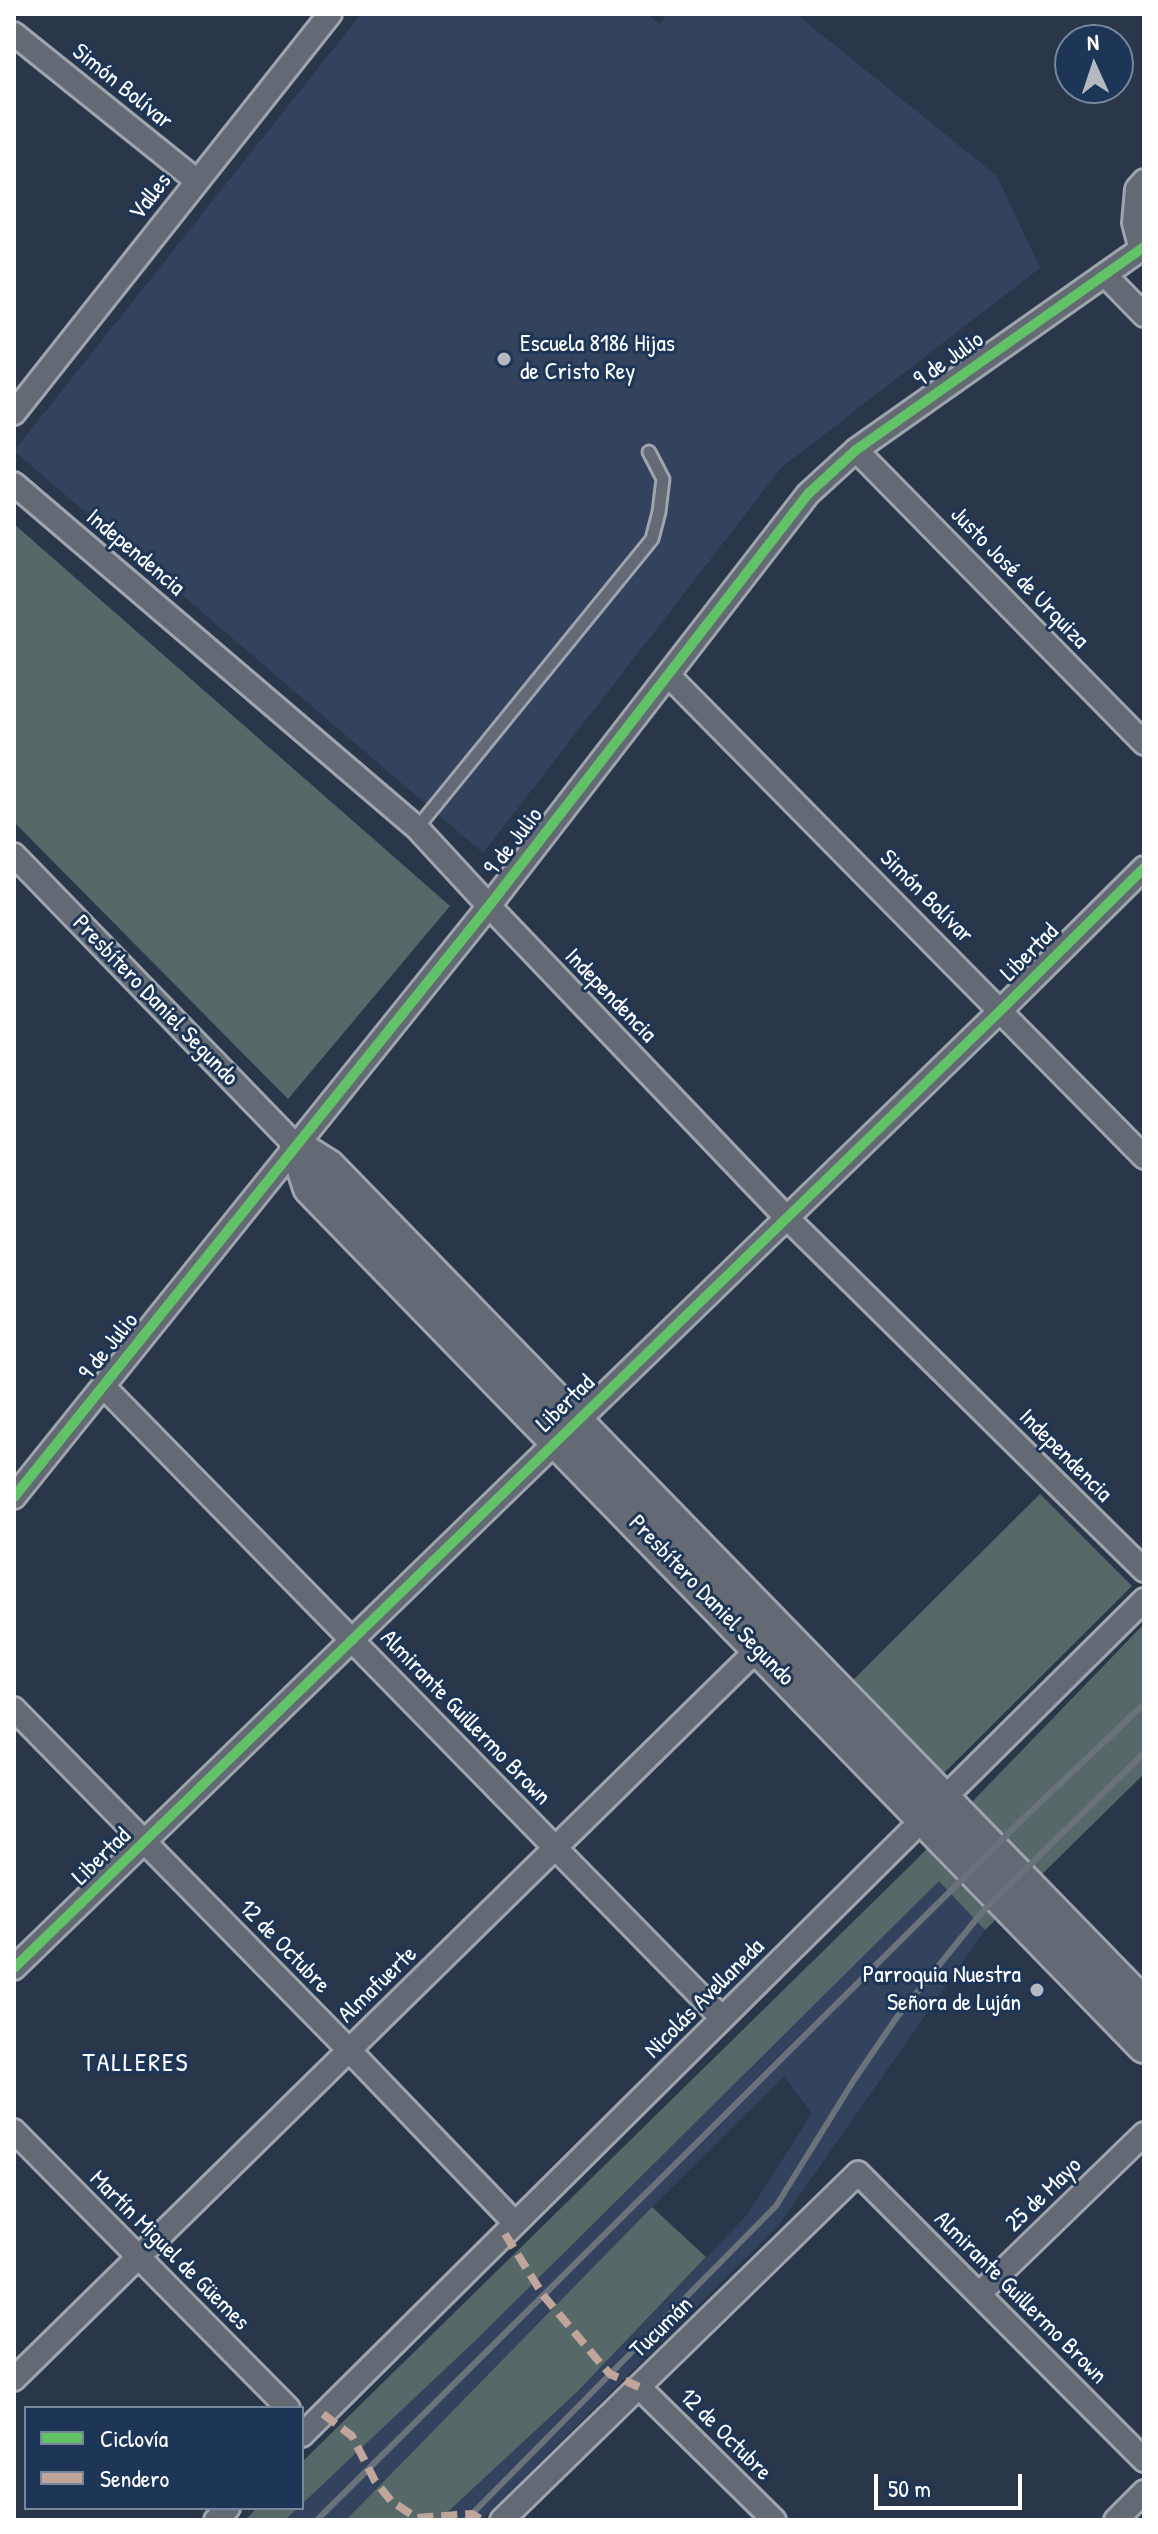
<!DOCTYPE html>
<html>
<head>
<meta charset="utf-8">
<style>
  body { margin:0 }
  #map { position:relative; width:1158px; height:2534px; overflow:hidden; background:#2a374a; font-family:"Patrick Hand",sans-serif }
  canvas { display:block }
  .frame { position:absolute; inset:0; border:16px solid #fff; pointer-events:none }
  .legend { position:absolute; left:24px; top:2406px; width:280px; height:104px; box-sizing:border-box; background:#1d3557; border:2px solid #77869a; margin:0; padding:10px 14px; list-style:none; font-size:24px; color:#fff }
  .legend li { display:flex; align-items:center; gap:16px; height:40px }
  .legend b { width:40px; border:2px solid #77869a }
  .north { position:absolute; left:1054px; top:24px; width:80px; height:80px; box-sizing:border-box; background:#1d3557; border:2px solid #77869a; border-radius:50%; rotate:357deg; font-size:22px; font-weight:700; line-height:32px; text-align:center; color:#fff }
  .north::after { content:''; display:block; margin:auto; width:28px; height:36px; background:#b4b9c0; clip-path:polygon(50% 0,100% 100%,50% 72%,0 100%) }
  .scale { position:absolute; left:874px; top:2474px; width:148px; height:36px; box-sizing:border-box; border:4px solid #fff; border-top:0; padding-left:10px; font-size:24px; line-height:28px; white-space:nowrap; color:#fff; -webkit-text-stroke:6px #1d3557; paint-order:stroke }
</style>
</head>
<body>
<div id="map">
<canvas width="1158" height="2534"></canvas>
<div class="frame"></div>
<ul class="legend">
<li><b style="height:10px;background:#61c268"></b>Ciclovía</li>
<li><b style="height:10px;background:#c0a59a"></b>Sendero</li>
</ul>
<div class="north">N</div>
<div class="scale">50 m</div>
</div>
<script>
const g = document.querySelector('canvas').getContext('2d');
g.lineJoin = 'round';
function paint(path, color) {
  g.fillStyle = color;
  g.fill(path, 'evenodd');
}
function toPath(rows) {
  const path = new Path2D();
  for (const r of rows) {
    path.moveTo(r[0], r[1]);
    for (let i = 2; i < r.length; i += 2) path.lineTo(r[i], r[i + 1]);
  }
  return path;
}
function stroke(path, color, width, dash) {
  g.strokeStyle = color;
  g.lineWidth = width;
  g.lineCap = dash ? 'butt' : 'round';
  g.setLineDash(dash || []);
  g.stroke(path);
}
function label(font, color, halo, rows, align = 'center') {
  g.font = font + ' "Patrick Hand",sans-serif';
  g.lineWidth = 6;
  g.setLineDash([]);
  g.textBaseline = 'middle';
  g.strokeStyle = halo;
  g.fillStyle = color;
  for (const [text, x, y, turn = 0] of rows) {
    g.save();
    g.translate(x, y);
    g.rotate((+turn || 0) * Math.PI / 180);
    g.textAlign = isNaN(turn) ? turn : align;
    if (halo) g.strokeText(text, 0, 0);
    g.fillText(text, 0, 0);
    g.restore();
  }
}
paint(toPath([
  [361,14,646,14,660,24,667,14,796,14,997,176,1040,268,782,467,483,853,14,451],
  [939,1880,985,1930,778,2226,482,2520,439,2520,577,2392,747,2215,812,2113,784,2077,652,2207,346,2520,285,2520,298,2508,302,2508,302,2504,476,2340]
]), '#33425d');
paint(toPath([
  [14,524,450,906,288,1099,14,822],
  [1040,1494,1132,1586,940,1777,848,1685],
  [1144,1624,1144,1774,985,1930,939,1881,476,2340,302,2504,302,2462,915,1861],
  [652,2207,706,2257,577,2392,439,2520,346,2520],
  [257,2508,298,2508,285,2520,245,2520]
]), '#566968');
const lane = toPath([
  [417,828,652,539,659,512,663,479,649,452]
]);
const street = toPath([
  [14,34,197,181],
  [1141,250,1134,223,1137,189,1144,181],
  [1105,275,1144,315],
  [14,413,330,14],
  [856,450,1144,743],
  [14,484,417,828,489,906,786,1217,1144,1570],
  [669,676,1144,1157],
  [14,855,296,1146],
  [103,1386,722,2018],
  [14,1497,489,906,808,494,856,450,1144,247],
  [14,1709,348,2049,515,2223],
  [14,1968,1001,1010,1144,868],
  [14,2131,288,2408],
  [979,2294,1144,2134],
  [14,2379,766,1641],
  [639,2387,774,2520],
  [302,2435,1144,1600],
  [216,2520,228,2508],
  [502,2520,858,2173,1144,2460],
  [1116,2520,1144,2492]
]);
const secondary = toPath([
  [296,1146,310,1188,1144,2046],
  [296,1146,328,1166,1144,2005]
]);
stroke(lane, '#9fa5ae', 17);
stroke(street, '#9fa5ae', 28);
stroke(secondary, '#9fa5ae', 38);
stroke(lane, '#636a74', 11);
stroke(street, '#636a74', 22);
stroke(secondary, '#636a74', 32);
stroke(toPath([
  [317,2520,1027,1815,1144,1704],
  [466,2520,776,2206,854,2080,897,2017,983,1911,1144,1753]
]), '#6a727c', 6);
stroke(toPath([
  [505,2234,543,2295,601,2364,610,2374,639,2387],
  [323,2414,352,2436,375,2481,391,2501,417,2518,472,2514,482,2520]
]), '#c0a59a', 8, [16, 8]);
stroke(toPath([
  [14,1497,489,906,808,494,856,450,1144,247],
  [14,1968,1001,1010,1144,868]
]), '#61c268', 10);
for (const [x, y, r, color] of [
  [504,359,8,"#b4b9c0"],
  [1037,1990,8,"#b4b9c0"]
]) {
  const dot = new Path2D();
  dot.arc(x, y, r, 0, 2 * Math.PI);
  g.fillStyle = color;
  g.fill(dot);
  stroke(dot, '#1d3557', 3);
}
label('24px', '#fff', '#1d3557', [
  ["Simón Bolívar",122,87,39],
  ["Valles",151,197,-52],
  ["9 de Julio",949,360,-35],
  ["Independencia",135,553,40],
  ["Justo José de Urquiza",1019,578,46],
  ["9 de Julio",514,842,-52],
  ["Simón Bolívar",926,897,45],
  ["Libertad",1030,953,-45],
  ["Independencia",610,996,46],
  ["Presbítero Daniel Segundo",155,1001,46],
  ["9 de Julio",109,1347,-51],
  ["Libertad",566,1404,-44],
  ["Independencia",1065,1456,45],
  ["Presbítero Daniel Segundo",711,1601,46],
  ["Almirante Guillermo Brown",465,1718,46],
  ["Libertad",102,1857,-44],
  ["12 de Octubre",284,1947,46],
  ["Almafuerte",378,1985,-44],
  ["Nicolás Avellaneda",705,1999,-45],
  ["25 de Mayo",1044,2195,-44],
  ["Martín Miguel de Güemes",169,2251,45],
  ["Almirante Guillermo Brown",1020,2298,45],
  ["Tucumán",662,2328,-44],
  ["12 de Octubre",725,2435,45]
]);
label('24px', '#fff', '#1d3557', [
  ["Escuela 8186 Hijas",520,345],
  ["de Cristo Rey",520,373],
  ["Parroquia Nuestra",1021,1976,"right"],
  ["Señora de Luján",1021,2004,"right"]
], 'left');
g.letterSpacing = '2px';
label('26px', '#fff', '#1d3557', [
  ["TALLERES",136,2064]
]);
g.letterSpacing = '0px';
</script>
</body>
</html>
